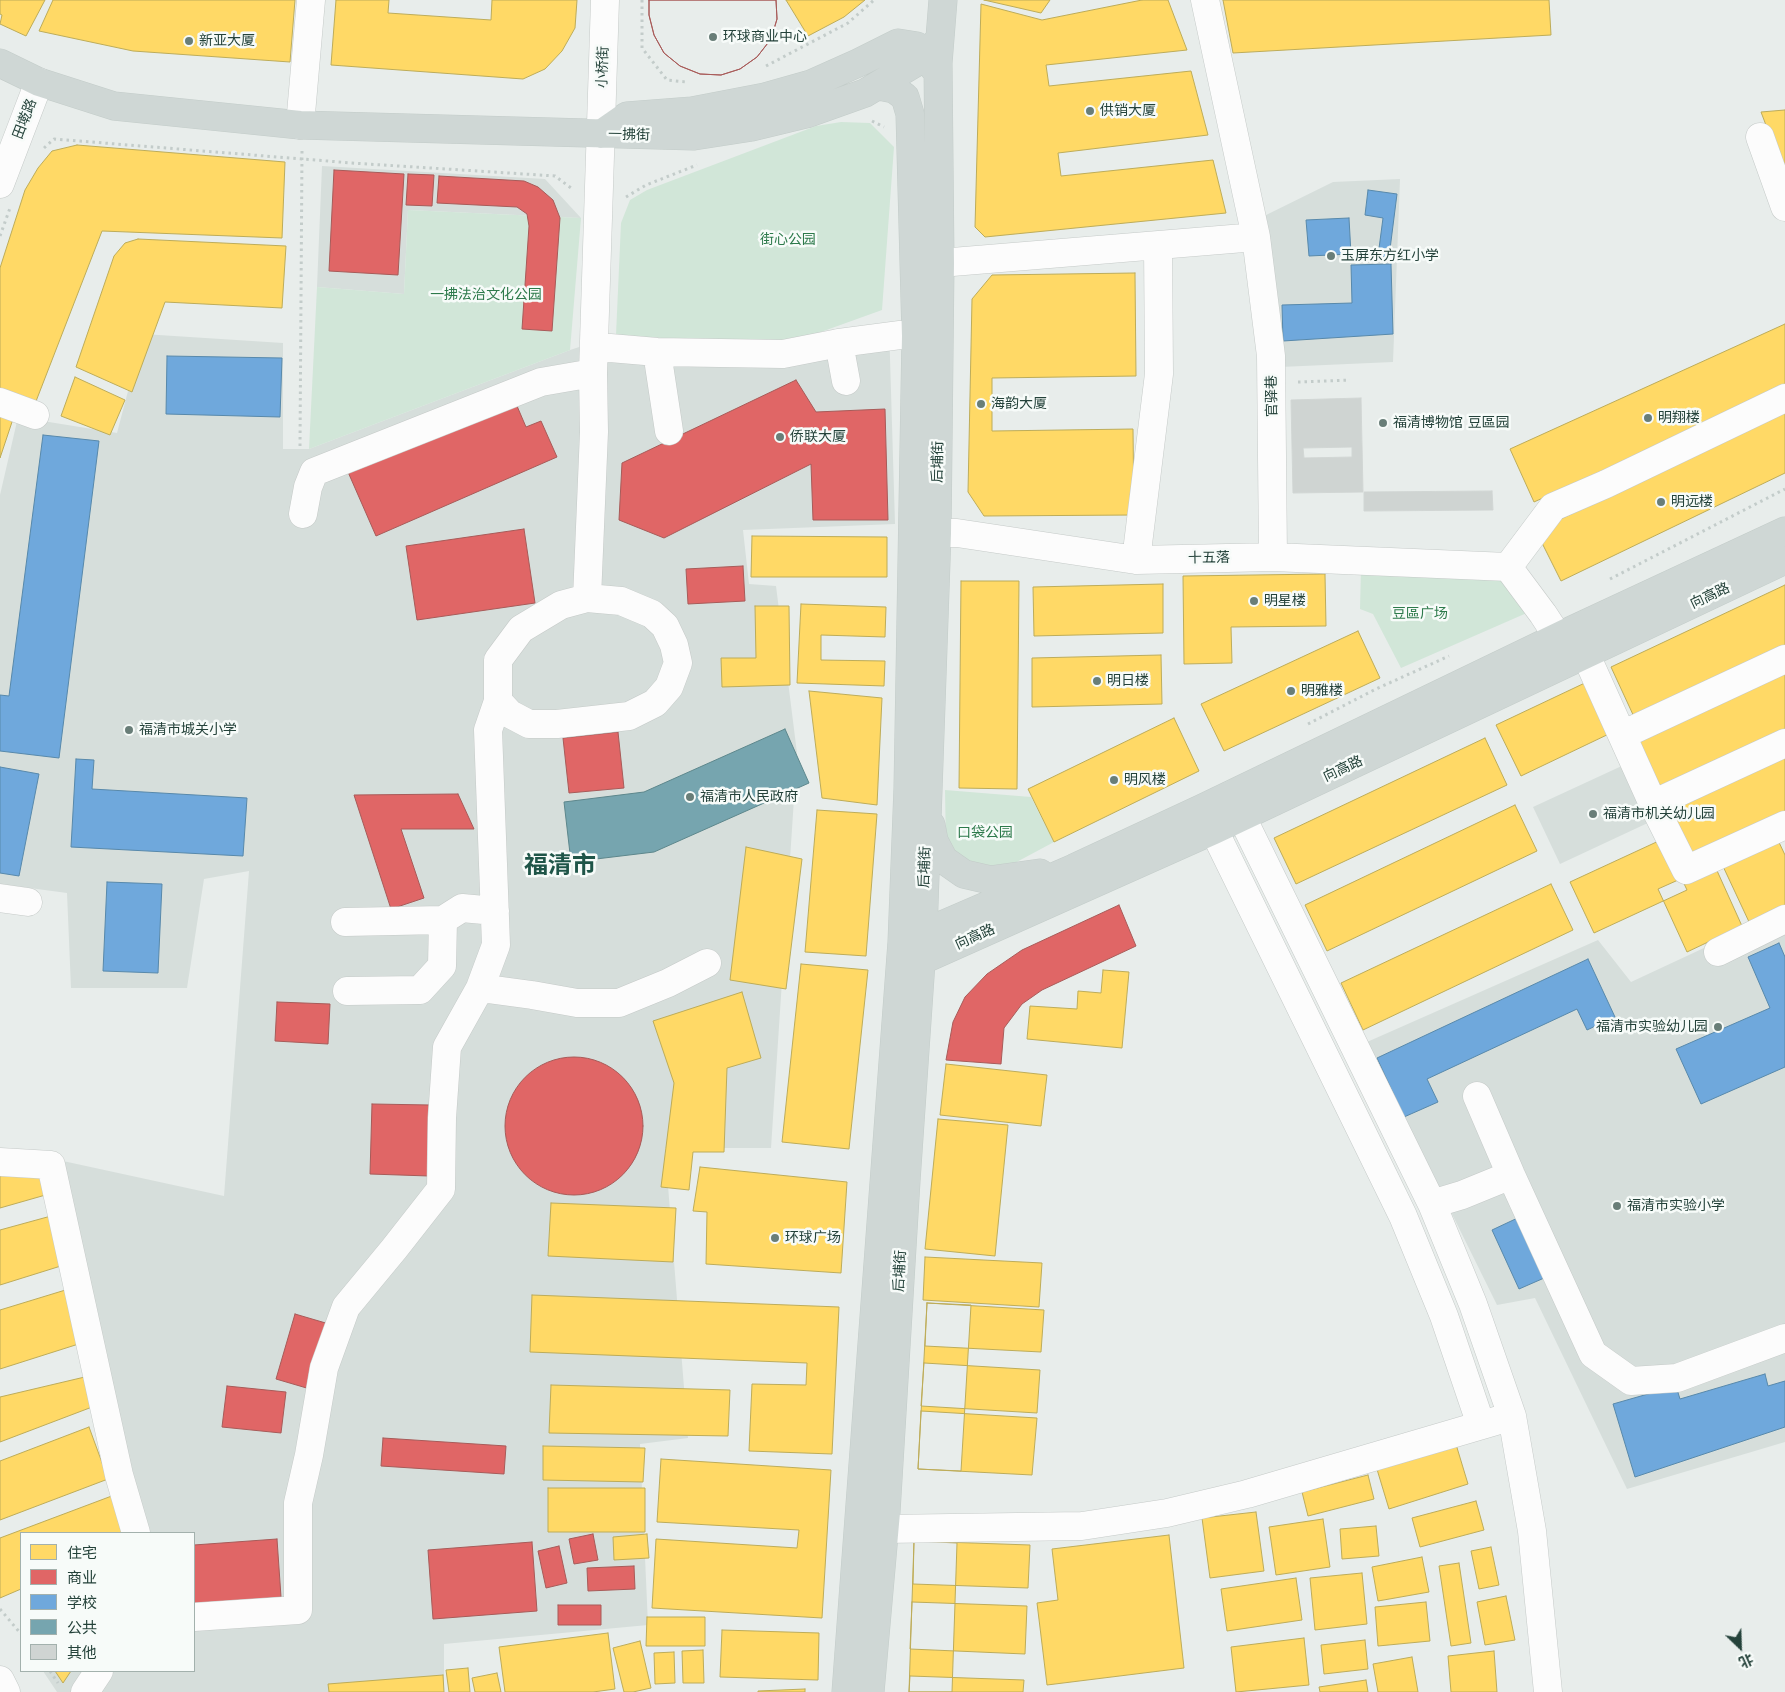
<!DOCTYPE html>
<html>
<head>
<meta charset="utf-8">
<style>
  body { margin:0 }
  #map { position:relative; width:1785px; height:1692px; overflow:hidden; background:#e8edeb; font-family:"Work Sans","Noto Sans SC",sans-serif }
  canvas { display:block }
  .legend { position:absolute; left:20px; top:1532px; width:175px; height:140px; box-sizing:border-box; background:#f7fbf9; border:1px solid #a3b1ad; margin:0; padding:6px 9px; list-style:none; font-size:15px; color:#24423a }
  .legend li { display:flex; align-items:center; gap:10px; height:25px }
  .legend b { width:25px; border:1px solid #a3b1ad }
  .north { position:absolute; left:1715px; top:1622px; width:50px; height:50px; -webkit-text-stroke:4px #f7fbf9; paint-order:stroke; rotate:156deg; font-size:14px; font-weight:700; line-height:20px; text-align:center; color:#24423a }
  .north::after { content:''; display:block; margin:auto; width:18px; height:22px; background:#24423a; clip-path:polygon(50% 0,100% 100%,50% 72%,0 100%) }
</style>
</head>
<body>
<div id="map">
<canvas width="1785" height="1692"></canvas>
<ul class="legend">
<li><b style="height:14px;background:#ffd966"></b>住宅</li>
<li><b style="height:14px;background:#e06666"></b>商业</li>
<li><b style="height:14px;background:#6fa8dc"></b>学校</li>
<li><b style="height:14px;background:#76a5af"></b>公共</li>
<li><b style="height:14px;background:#cfd4d2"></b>其他</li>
</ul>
<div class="north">北</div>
</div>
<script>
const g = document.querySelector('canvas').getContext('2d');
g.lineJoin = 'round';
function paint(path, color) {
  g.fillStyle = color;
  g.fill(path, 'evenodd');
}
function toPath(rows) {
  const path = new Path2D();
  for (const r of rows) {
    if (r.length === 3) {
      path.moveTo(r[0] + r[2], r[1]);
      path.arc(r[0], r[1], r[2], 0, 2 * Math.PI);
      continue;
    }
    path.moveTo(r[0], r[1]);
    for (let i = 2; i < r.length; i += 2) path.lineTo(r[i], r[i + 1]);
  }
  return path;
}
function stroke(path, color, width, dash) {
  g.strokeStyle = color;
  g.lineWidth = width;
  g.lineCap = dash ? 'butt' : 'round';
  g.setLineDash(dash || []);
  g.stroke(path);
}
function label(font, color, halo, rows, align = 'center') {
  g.font = font + ' "Work Sans","Noto Sans SC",sans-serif';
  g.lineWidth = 5;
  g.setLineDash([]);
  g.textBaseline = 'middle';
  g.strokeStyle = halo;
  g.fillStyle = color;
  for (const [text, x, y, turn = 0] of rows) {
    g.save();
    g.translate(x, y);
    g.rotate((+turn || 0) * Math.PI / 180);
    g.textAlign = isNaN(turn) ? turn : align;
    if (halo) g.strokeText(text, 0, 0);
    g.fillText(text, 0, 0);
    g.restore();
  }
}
paint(toPath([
  [322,166,545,179,581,218,408,210,404,294,317,287],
  [1400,179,1393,362,1280,367,1260,218,1333,182],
  [889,325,895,524,743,530,749,584,776,586,797,753,771,1148,665,1148,688,1438,640,1444,648,1625,444,1644,444,1692,57,1692,43,1671,194,1671,194,1533,141,1533,63,1161,224,1196,249,871,204,879,187,988,71,988,67,893,0,884,0,495,18,417,117,433,143,334,283,343,283,449,309,449,570,350,616,335,782,346],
  [1626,764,1652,821,1560,864,1533,807],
  [1779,913,1785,934,1785,1442,1627,1489,1535,1298,1497,1305,1367,1042,1598,940,1631,982]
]), '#d6dedb');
paint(toPath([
  [841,122,870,123,894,147,882,310,782,346,616,335,621,223,630,200,647,190,816,126],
  [408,210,581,218,570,350,309,449,317,287,404,294],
  [1361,569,1507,575,1529,612,1401,668,1373,614,1360,609],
  [945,790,1031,797,1054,842,1011,865,971,873,946,847]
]), '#d1e6d8');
const homes = toPath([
  [0,0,45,0,26,36,0,24,2,15,0,14,0,0],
  [53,0,295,0,290,62,133,51,39,31,53,0],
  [336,0,389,0,388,13,491,20,492,0,577,0,575,28,562,51,545,69,523,79,331,65,336,0],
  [786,0,865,0,844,17,808,36,786,0],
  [984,0,1050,0,1041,13,984,0],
  [1142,0,1168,0,1187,50,1046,65,1049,86,1191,71,1208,135,1058,153,1061,176,1213,160,1226,213,985,237,975,227,981,4,1042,20,1142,0],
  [1223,0,1549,0,1551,35,1233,53,1223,0],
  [1785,110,1785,169,1783,170,1761,112,1785,110],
  [77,145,285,162,282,238,102,231,33,409,0,397,0,268,25,190,38,168,52,151,77,145],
  [138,239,286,246,282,308,165,302,132,392,76,367,114,256,125,243,138,239],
  [1135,273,1136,376,992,378,992,431,1133,429,1134,515,984,516,968,492,972,299,992,275,1135,273],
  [1785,324,1785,388,1534,502,1510,449,1785,324],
  [75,377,125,400,110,435,61,416,75,377],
  [1785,410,1785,473,1561,581,1536,531,1785,410],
  [0,414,13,419,0,458,0,414],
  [752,536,887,537,887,577,751,577,752,536],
  [1325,574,1326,626,1231,627,1232,663,1184,664,1183,576,1325,574],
  [961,581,1019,581,1017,789,959,788,961,581],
  [1163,584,1163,633,1034,636,1033,587,1163,584],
  [1785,585,1785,648,1635,719,1611,667,1785,585],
  [801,604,886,607,885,637,821,635,821,660,885,661,884,686,797,683,801,604],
  [755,606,789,606,790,685,722,687,721,658,756,658,755,606],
  [1358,631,1380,678,1224,751,1201,704,1358,631],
  [1161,655,1162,704,1032,707,1032,658,1161,655],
  [1785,671,1785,734,1663,793,1638,741,1785,671],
  [1589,681,1613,732,1521,776,1496,725,1589,681],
  [809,691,882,698,877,805,822,798,809,691],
  [1174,718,1199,771,1054,842,1028,789,1174,718],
  [1485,738,1507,785,1296,884,1274,838,1485,738],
  [1785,750,1785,813,1692,858,1667,807,1785,750],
  [1515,805,1537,851,1327,951,1305,905,1515,805],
  [817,810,877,814,866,956,805,952,817,810],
  [1776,836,1785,855,1785,908,1750,924,1721,862,1776,836],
  [1663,839,1687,890,1594,933,1570,882,1663,839],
  [746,847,802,859,786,989,730,980,746,847],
  [1714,864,1742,926,1687,952,1658,889,1714,864],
  [1551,884,1573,930,1363,1030,1341,983,1551,884],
  [801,964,868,970,849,1149,782,1142,801,964],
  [1103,970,1129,972,1122,1048,1027,1039,1030,1006,1077,1009,1078,991,1101,993,1103,970],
  [742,992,761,1058,727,1068,724,1152,693,1152,689,1190,661,1187,674,1083,653,1021,742,992],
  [946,1064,1047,1075,1041,1126,940,1115,946,1064],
  [938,1119,1008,1125,995,1256,925,1249,938,1119],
  [0,1165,43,1168,49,1194,0,1208,0,1165],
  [700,1167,847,1182,841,1273,706,1264,707,1212,693,1211,700,1167],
  [551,1203,676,1208,673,1262,548,1256,551,1203],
  [51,1216,64,1265,0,1285,0,1230,51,1216],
  [925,1257,1042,1263,1039,1307,923,1300,925,1257],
  [72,1288,88,1341,0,1369,0,1310,72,1288],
  [532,1295,839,1307,832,1454,749,1451,752,1384,806,1385,807,1363,530,1352,532,1295],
  [927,1303,1044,1310,1041,1352,925,1346,927,1303],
  [927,1303,971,1305,961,1471,918,1469,927,1303],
  [924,1363,1040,1370,1037,1413,921,1406,924,1363],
  [89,1376,100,1404,0,1442,0,1397,89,1376],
  [551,1385,730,1390,728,1436,549,1433,551,1385],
  [921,1411,1037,1418,1032,1475,918,1469,921,1411],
  [89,1427,108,1479,0,1520,0,1461,89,1427],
  [1455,1441,1468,1484,1389,1509,1376,1466,1455,1441],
  [543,1446,645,1448,643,1482,543,1480,543,1446],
  [661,1459,831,1470,822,1618,652,1608,656,1539,797,1548,799,1530,657,1522,661,1459],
  [1368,1475,1374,1499,1308,1516,1302,1492,1368,1475],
  [548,1488,645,1488,645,1532,548,1532,548,1488],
  [117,1494,132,1533,21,1533,21,1589,0,1598,0,1538,117,1494],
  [1476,1501,1484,1530,1420,1547,1412,1518,1476,1501],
  [1256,1512,1264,1571,1210,1578,1202,1518,1256,1512],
  [1323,1519,1330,1567,1276,1575,1269,1527,1323,1519],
  [1376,1526,1379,1556,1342,1559,1340,1529,1376,1526],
  [647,1534,649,1558,614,1560,613,1537,647,1534],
  [1169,1535,1184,1668,1047,1685,1037,1603,1058,1600,1052,1549,1169,1535],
  [914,1541,1030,1545,1028,1588,913,1584,914,1541],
  [914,1541,957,1543,952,1692,909,1692,914,1541],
  [1491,1547,1499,1585,1479,1589,1471,1551,1491,1547],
  [1422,1557,1429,1592,1378,1601,1372,1567,1422,1557],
  [1459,1563,1471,1643,1451,1646,1439,1566,1459,1563],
  [1362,1573,1367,1624,1315,1630,1310,1578,1362,1573],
  [1296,1578,1302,1620,1227,1631,1221,1589,1296,1578],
  [1506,1596,1515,1640,1485,1645,1477,1602,1506,1596],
  [912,1602,1027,1606,1025,1654,910,1649,912,1602],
  [1426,1602,1430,1641,1378,1646,1375,1607,1426,1602],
  [647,1617,705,1617,705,1646,646,1646,647,1617],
  [722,1630,819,1633,818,1680,720,1677,722,1630],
  [608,1633,615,1689,593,1692,505,1692,499,1647,608,1633],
  [1304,1638,1309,1685,1236,1692,1231,1647,1304,1638],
  [1365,1640,1368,1669,1324,1674,1321,1645,1365,1640],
  [640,1641,651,1688,633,1692,624,1692,613,1648,640,1641],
  [703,1650,704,1683,683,1683,682,1651,703,1650],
  [1494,1651,1497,1692,1451,1692,1448,1656,1494,1651],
  [674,1652,675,1683,655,1684,654,1653,674,1652],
  [1412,1657,1418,1692,1378,1692,1373,1664,1412,1657],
  [468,1668,470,1692,449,1692,446,1670,468,1668],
  [55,1671,71,1671,63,1683,55,1671],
  [497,1673,501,1692,475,1692,472,1678,497,1673],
  [443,1675,444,1692,329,1692,328,1684,443,1675],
  [910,1676,1024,1680,1023,1692,909,1692,910,1676],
  [1366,1680,1368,1692,1320,1692,1319,1687,1366,1680],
  [805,1689,805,1692,758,1692,758,1691,805,1689]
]);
paint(homes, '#ffd966');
stroke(homes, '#bdac59', 1);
const shops = toPath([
  [649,0,776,0,777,19,771,39,757,57,740,69,721,75,700,74,680,66,664,53,654,35,649,15,649,0],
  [649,0,776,0,777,19,771,39,757,57,740,69,721,75,700,74,680,66,664,53,654,35,649,15,649,0],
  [334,170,404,174,398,275,329,271,334,170],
  [408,174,434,175,432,206,406,205,408,174],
  [439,176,524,181,538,187,553,200,560,218,552,331,522,329,529,226,527,214,517,207,437,203,439,176],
  [796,380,816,412,885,409,888,520,813,520,811,464,664,538,619,520,622,463,796,380],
  [514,399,526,427,541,421,557,457,376,536,348,472,514,399],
  [524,529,535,603,417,620,406,546,524,529],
  [743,566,745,601,688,604,686,569,743,566],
  [618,732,624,788,569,793,563,738,618,732],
  [458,794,474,829,401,829,424,898,391,909,354,795,458,794],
  [1119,905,1136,946,1042,990,1022,1004,1004,1028,1001,1064,946,1060,953,1022,965,997,987,974,1022,950,1119,905],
  [277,1002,330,1004,328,1044,275,1041,277,1002],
  [574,1126,69],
  [372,1104,430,1105,429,1176,370,1174,372,1104],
  [295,1314,329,1324,310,1389,276,1379,295,1314],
  [227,1386,286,1392,281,1433,222,1427,227,1386],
  [383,1438,506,1446,504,1474,381,1466,383,1438],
  [593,1534,598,1560,574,1564,569,1539,593,1534],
  [277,1539,281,1597,194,1605,194,1545,277,1539],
  [532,1542,537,1611,433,1619,428,1550,532,1542],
  [559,1546,567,1583,546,1588,538,1551,559,1546],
  [634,1566,635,1589,588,1591,587,1568,634,1566],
  [558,1605,601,1605,601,1625,558,1625,558,1605]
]);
paint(shops, '#e06666');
stroke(shops, '#a85b59', 1);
const schools = toPath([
  [1368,190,1397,194,1389,257,1378,256,1383,218,1365,215,1368,190],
  [1349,218,1351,254,1309,256,1306,220,1349,218],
  [1391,264,1393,334,1283,341,1282,305,1352,303,1351,265,1391,264],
  [167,356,282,358,280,417,166,414,167,356],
  [43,435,99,441,59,758,0,751,0,695,9,696,43,435],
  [76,759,94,760,92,789,247,798,243,856,71,847,76,759],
  [0,767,39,774,19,876,0,873,0,767],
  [107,882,162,884,158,973,103,971,107,882],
  [1779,943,1785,957,1785,1067,1701,1104,1676,1049,1770,1008,1748,957,1779,943],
  [1588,959,1615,1017,1587,1030,1577,1009,1427,1079,1438,1102,1404,1117,1377,1058,1588,959],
  [1524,1215,1551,1275,1519,1289,1492,1230,1524,1215],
  [1765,1374,1768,1386,1785,1381,1785,1427,1635,1477,1613,1404,1676,1386,1680,1399,1765,1374]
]);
paint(schools, '#6fa8dc');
stroke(schools, '#5889ab', 1);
const public = toPath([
  [785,729,809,783,654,852,571,862,564,802,644,792,785,729]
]);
paint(public, '#76a5af');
stroke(public, '#5d878c', 1);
const building = toPath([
  [1361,398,1363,492,1293,493,1291,400,1361,398],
  [1352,447,1352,457,1304,458,1303,448,1352,447],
  [1492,491,1493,510,1364,511,1364,492,1492,491]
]);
paint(building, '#cfd4d2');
stroke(building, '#d1d6d4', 1);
const minor = toPath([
  [1205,0,1256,237,1271,356,1273,557],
  [300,125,311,0],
  [1760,137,1785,207],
  [0,184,39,82],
  [940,263,1256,237],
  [839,343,900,335,916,336],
  [594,349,610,348,657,352,783,354,839,343,846,381],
  [657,352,669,431],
  [0,402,35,415],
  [303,514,308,487,314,472,541,382,593,373],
  [914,533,957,533,1136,560,1273,557,1508,567],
  [1136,560,1159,374,1158,245],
  [1508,567,1553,507,1606,484,1785,398],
  [1508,567,1543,614,1558,637],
  [587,598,594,432,593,373,605,0],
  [1576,633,1653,804,1686,870,1785,825],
  [1622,735,1785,659],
  [1231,795,1432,1204,1473,1304,1512,1416,1532,1531,1548,1692],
  [1653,804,1785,743],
  [1204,810,1403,1216,1444,1316,1481,1425],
  [0,898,28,902],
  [345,922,443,920,462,908,495,911],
  [1718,952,1785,919],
  [480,988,532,995,577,1003,619,1003,668,983,707,963],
  [347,991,420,990,442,966,443,920],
  [1477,1096,1511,1175,1593,1354,1631,1381,1677,1378,1785,1338],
  [0,1162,51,1165,119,1475,136,1533],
  [1432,1204,1462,1195,1511,1175],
  [885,1529,1082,1526,1167,1513,1247,1494,1499,1420],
  [194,1617,298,1610,298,1503,309,1455,324,1368,346,1307,394,1249,441,1189,442,1118,447,1047,480,988,496,945,488,730,498,701,498,660,521,629,561,605,587,598,621,601,652,614,665,626,674,645,678,663,669,687,655,703,629,716,557,724,529,724,510,714,498,701],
  [0,1680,6,1692],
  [85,1692,99,1671]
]);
const major = toPath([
  [0,63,39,82,114,106,300,125,694,136,752,127,806,114,865,93,920,60,939,40],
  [601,134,627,116,692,111,765,97,811,84,858,63,898,43,917,46,931,58,934,68],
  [931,825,934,841,944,860,964,874,990,880,1040,873],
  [907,940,1074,868,1203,808,1574,629,1785,531],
  [907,967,1214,830,1785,560],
  [846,1692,902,942,908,788,916,336,910,114,905,97,894,89,879,86],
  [870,1692,886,1512,906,1181,923,933,937,533,940,263,938,63,943,0]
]);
stroke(minor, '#c5cac8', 29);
stroke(major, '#c3ccc9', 29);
stroke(toPath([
  [642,0,642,48,667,80,686,82],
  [766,66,848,23,874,0],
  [872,121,884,127],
  [44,148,54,139,352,163,555,176,571,188],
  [302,151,300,446,302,449],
  [626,197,646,185,697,165],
  [0,236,10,208],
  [1298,382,1350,380],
  [1610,579,1785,489],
  [1308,724,1376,689,1449,656],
  [0,1609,21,1634],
  [50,1671,58,1683]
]), '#c3ccca', 3, [2.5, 4]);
stroke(minor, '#fcfcfc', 28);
stroke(major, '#cfd7d5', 28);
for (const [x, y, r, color] of [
  [713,37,5,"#697e78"],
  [189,41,5,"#697e78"],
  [1090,111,5,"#697e78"],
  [1331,256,5,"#697e78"],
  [981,404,5,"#697e78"],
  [1648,418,5,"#697e78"],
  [1383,423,5,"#697e78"],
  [780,437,5,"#697e78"],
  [1661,502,5,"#697e78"],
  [1254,601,5,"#697e78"],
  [1097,681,5,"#697e78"],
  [1291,691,5,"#697e78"],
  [129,730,5,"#697e78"],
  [1114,780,5,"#697e78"],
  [690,797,5,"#697e78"],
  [1593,814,5,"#697e78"],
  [1718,1027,5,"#697e78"],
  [1617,1206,5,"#697e78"],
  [775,1238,5,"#697e78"]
]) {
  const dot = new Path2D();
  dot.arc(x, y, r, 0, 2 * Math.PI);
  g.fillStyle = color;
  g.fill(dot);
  stroke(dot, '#f7fbf9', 2);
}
label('14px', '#24423a', '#f7fbf9', [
  ["环球商业中心",723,37],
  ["新亚大厦",199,41],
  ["供销大厦",1100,111],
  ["玉屏东方红小学",1341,256],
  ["海韵大厦",991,404],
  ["明翔楼",1658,418],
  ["福清博物馆 豆區园",1393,423],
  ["侨联大厦",790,437],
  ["明远楼",1671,502],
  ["明星楼",1264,601],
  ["明日楼",1107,681],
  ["明雅楼",1301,691],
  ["福清市城关小学",139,730],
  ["明风楼",1124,780],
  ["福清市人民政府",700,797],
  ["福清市机关幼儿园",1603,814],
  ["福清市实验幼儿园",1708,1027,"right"],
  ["福清市实验小学",1627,1206],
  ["环球广场",785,1238]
], 'left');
label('14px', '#24423a', '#f7fbf9', [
  ["小桥街",603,67,-88],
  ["田墘路",25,119,-69],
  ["一拂街",629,135,1],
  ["官驿巷",1272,396,-91],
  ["后埔街",938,462,-89],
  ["十五落",1209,558,-1],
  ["向高路",1710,596,-25],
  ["向高路",1343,769,-25],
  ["后埔街",925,867,-88],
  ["向高路",975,937,-24],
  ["后埔街",900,1271,-87]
]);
label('14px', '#2d7a4b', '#f7fbf9', [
  ["街心公园",788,240],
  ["一拂法治文化公园",486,295],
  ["豆區广场",1420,614],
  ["口袋公园",985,833]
]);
label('bold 24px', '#1f5548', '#f7fbf9', [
  ["福清市",560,866]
]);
</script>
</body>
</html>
